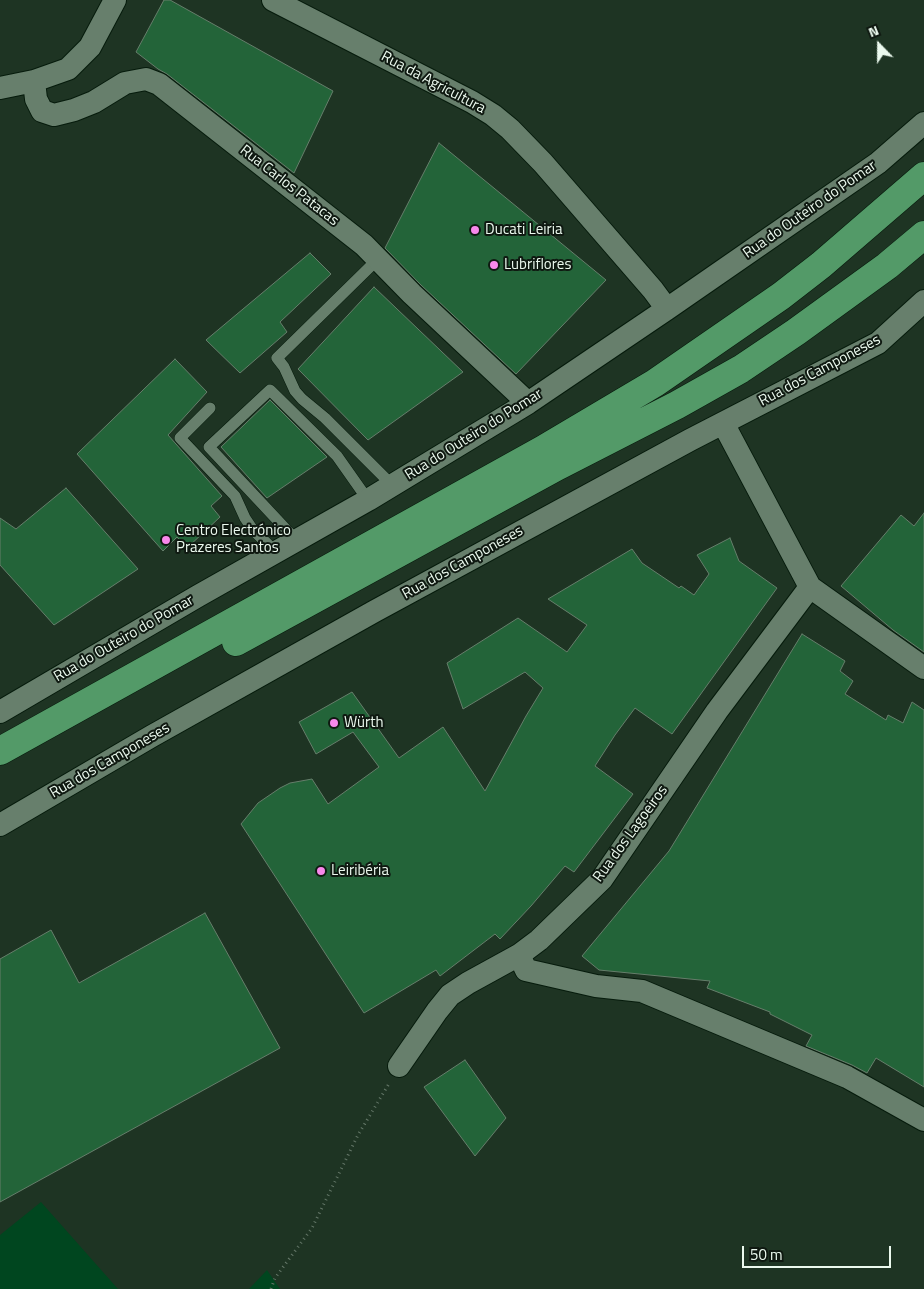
<!DOCTYPE html>
<html>
<head>
<meta charset="utf-8">
<style>
  body { margin:0 }
  #map { position:relative; width:924px; height:1289px; overflow:hidden; background:#1e3423; font-family:"Titillium Web",sans-serif }
  canvas { display:block }
  .north { position:absolute; left:854px; top:20px; width:50px; height:50px; -webkit-text-stroke:4px #0f1911; paint-order:stroke; rotate:338deg; font-size:14px; font-weight:700; line-height:20px; text-align:center; color:#ebf9ee }
  .north::after { content:''; display:block; margin:auto; width:18px; height:22px; background:#ebf9ee; clip-path:polygon(50% 0,100% 100%,50% 72%,0 100%) }
  .scale { position:absolute; left:742px; top:1246px; width:149px; height:22px; box-sizing:border-box; border:2px solid #ebf9ee; border-top:0; padding-left:6px; font-size:15px; line-height:18px; white-space:nowrap; color:#ebf9ee; -webkit-text-stroke:4px #0f1911; paint-order:stroke }
</style>
</head>
<body>
<div id="map">
<canvas width="924" height="1289"></canvas>
<div class="north">N</div>
<div class="scale">50 m</div>
</div>
<script>
const g = document.querySelector('canvas').getContext('2d');
g.lineJoin = 'round';
function paint(path, color) {
  g.fillStyle = color;
  g.fill(path, 'evenodd');
}
function toPath(rows) {
  const path = new Path2D();
  for (const r of rows) {
    path.moveTo(r[0], r[1]);
    for (let i = 2; i < r.length; i += 2) path.lineTo(r[i], r[i + 1]);
  }
  return path;
}
function stroke(path, color, width, dash) {
  g.strokeStyle = color;
  g.lineWidth = width;
  g.lineCap = dash ? 'butt' : 'round';
  g.setLineDash(dash || []);
  g.stroke(path);
}
function label(font, color, halo, rows, align = 'center') {
  g.font = font + ' "Titillium Web",sans-serif';
  g.lineWidth = 4;
  g.setLineDash([]);
  g.textBaseline = 'middle';
  g.strokeStyle = halo;
  g.fillStyle = color;
  for (const [text, x, y, turn = 0] of rows) {
    g.save();
    g.translate(x, y);
    g.rotate((+turn || 0) * Math.PI / 180);
    g.textAlign = isNaN(turn) ? turn : align;
    if (halo) g.strokeText(text, 0, 0);
    g.fillText(text, 0, 0);
    g.restore();
  }
}
paint(toPath([
  [41,1202,118,1289,0,1289,0,1235],
  [267,1270,280,1289,249,1289]
]), '#00461f');
const building = toPath([
  [164,0,170,0,333,91,294,173,167,74,158,69,136,52,164,0],
  [439,143,606,280,516,374,421,285,385,248,439,143],
  [310,253,331,274,280,322,287,332,240,373,206,340,310,253],
  [374,287,463,372,368,440,298,369,374,287],
  [175,359,207,392,168,435,222,496,211,506,220,517,187,548,177,537,163,551,77,454,175,359],
  [270,400,327,457,267,498,221,447,270,400],
  [66,488,138,569,54,625,0,565,0,518,16,529,66,488],
  [924,513,924,652,893,630,841,586,901,515,914,526,924,513],
  [730,538,739,561,777,588,672,734,635,708,615,735,595,766,633,794,574,872,565,866,531,906,500,939,495,934,440,976,436,970,364,1013,241,824,258,803,280,788,290,783,312,779,328,804,379,767,353,732,316,754,299,722,352,692,399,758,443,727,485,791,526,716,543,688,525,672,463,709,447,663,518,618,567,652,587,625,548,599,632,549,642,563,679,588,681,586,694,595,709,574,697,555,730,538],
  [802,634,845,661,840,671,853,681,845,694,886,720,888,715,903,723,912,702,924,710,924,1087,876,1058,867,1073,852,1065,806,1046,812,1035,770,1014,770,1012,707,988,710,981,599,970,582,956,669,851,802,634],
  [205,913,280,1048,0,1202,0,959,51,930,79,983,205,913],
  [465,1060,506,1118,475,1156,424,1087,465,1060]
]);
paint(building, '#236439');
stroke(building, '#667e6b', 1);
const lane = toPath([
  [378,259,277,358,284,367,295,391,302,399,325,418,392,485],
  [210,408,180,438,235,496,245,518,253,530,276,552],
  [296,540,209,447,270,390,337,456,368,500]
]);
const street = toPath([
  [273,0,472,102,493,115,510,129,543,163,653,290,667,309],
  [34,81,36,99,42,111,54,115,74,110,94,102,125,83,146,79,159,84,364,245,412,294,528,403],
  [0,88,34,81,68,69,90,47,115,0],
  [810,587,924,668],
  [0,712,198,596,368,500,528,403,667,309,878,163,924,123],
  [0,825,152,736,375,611,690,440,878,343,924,301],
  [519,955,526,970,596,986,642,991,847,1077,924,1120],
  [399,1066,437,1011,450,995,468,983,519,955,539,940,602,879,717,711,810,587,723,423]
]);
const highway = toPath([
  [236,642,558,466,677,405,741,369,796,332,887,266,924,235],
  [0,751,542,450,655,383,781,296,821,265,924,176]
]);
stroke(lane, '#061b0c', 12);
stroke(street, '#061b0c', 24);
stroke(highway, '#061b0c', 29);
stroke(toPath([
  [271,1289,275,1278,312,1228,358,1135,390,1082]
]), '#647768', 3, [1, 4]);
stroke(lane, '#677f6c', 11);
stroke(street, '#677f6c', 22);
stroke(highway, '#539a68', 28);
for (const [x, y, r, color] of [
  [475,230,5,"#f888eb"],
  [494,265,5,"#f888eb"],
  [166,540,5,"#f888eb"],
  [334,723,5,"#f888eb"],
  [321,871,5,"#f888eb"]
]) {
  const dot = new Path2D();
  dot.arc(x, y, r, 0, 2 * Math.PI);
  g.fillStyle = color;
  g.fill(dot);
  stroke(dot, '#0f1911', 2);
}
label('15px', '#ebf9ee', '#0f1911', [
  ["Rua da Agricultura",433,83,28],
  ["Rua Carlos Patacas",289,186,38],
  ["Rua do Outeiro do Pomar",810,210,-35],
  ["Rua dos Camponeses",820,371,-28],
  ["Rua do Outeiro do Pomar",474,435,-32],
  ["Rua dos Camponeses",463,563,-29],
  ["Rua do Outeiro do Pomar",124,639,-30],
  ["Rua dos Camponeses",110,761,-30],
  ["Rua dos Lagoeiros",631,834,-54]
]);
label('15px', '#ebf9ee', '#0f1911', [
  ["Ducati Leiria",485,230],
  ["Lubriflores",504,265],
  ["Centro Electrónico",176,531],
  ["Prazeres Santos",176,548],
  ["Würth",344,723],
  ["Leiribéria",331,871]
], 'left');
</script>
</body>
</html>
